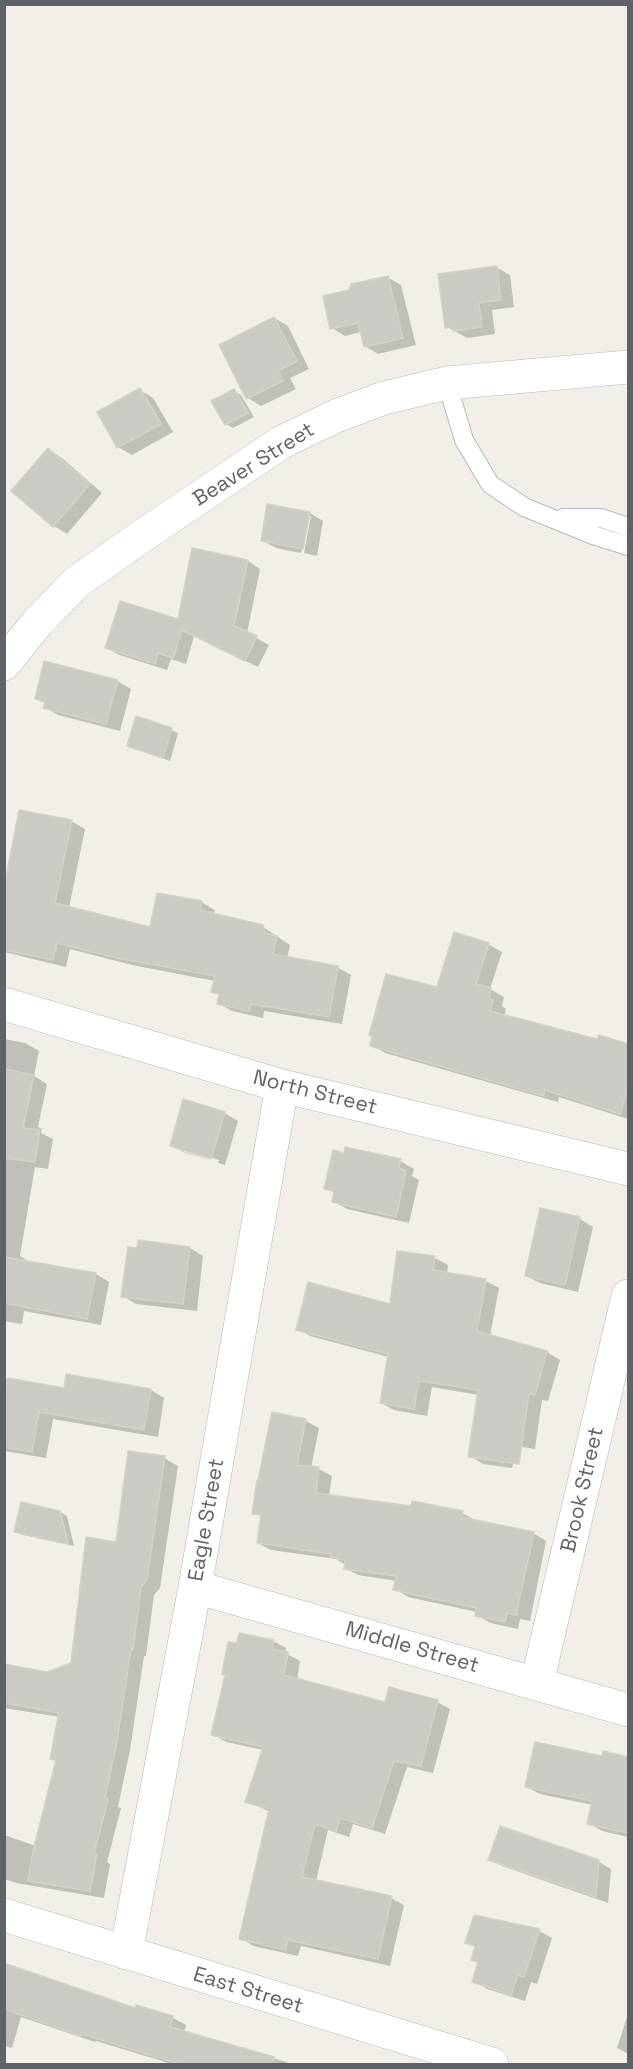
<!DOCTYPE html>
<html>
<head>
<meta charset="utf-8">
<style>
  body { margin:0 }
  #map { position:relative; width:633px; height:2069px; overflow:hidden; background:#f1efe8; font-family:"Space Grotesk",sans-serif }
  canvas { display:block }
  .frame { position:absolute; inset:0; border:6px solid #5f6368; pointer-events:none }
</style>
</head>
<body>
<div id="map">
<canvas width="633" height="2069"></canvas>
<div class="frame"></div>
</div>
<script>
const g = document.querySelector('canvas').getContext('2d');
g.lineJoin = 'round';
function paint(path, color) {
  g.fillStyle = color;
  g.fill(path, 'evenodd');
}
function toPath(rows) {
  const path = new Path2D();
  for (const r of rows) {
    path.moveTo(r[0], r[1]);
    for (let i = 2; i < r.length; i += 2) path.lineTo(r[i], r[i + 1]);
  }
  return path;
}
function stroke(path, color, width, dash) {
  g.strokeStyle = color;
  g.lineWidth = width;
  g.lineCap = dash ? 'butt' : 'round';
  g.setLineDash(dash || []);
  g.stroke(path);
}
function label(font, color, halo, rows, align = 'center') {
  g.font = font + ' "Space Grotesk",sans-serif';
  g.lineWidth = 4.5;
  g.setLineDash([]);
  g.textBaseline = 'middle';
  g.strokeStyle = halo;
  g.fillStyle = color;
  for (const [text, x, y, turn = 0] of rows) {
    g.save();
    g.translate(x, y);
    g.rotate((+turn || 0) * Math.PI / 180);
    g.textAlign = isNaN(turn) ? turn : align;
    if (halo) g.strokeText(text, 0, 0);
    g.fillText(text, 0, 0);
    g.restore();
  }
}
paint(toPath([
  [496,267,510,275,514,307,492,310,495,334,467,338,447,327],
  [387,277,401,285,416,345,378,354,365,346,361,332,345,336,332,328,350,291],
  [274,318,288,326,309,369,290,378,296,389,261,406,248,398],
  [140,390,153,398,173,432,132,455,118,447],
  [234,391,241,395,254,417,233,428,226,424],
  [48,450,62,458,102,493,67,534,54,526,13,491],
  [310,513,323,521,317,556,304,553,311,516,308,516,301,553,276,548,263,541],
  [193,550,248,561,260,569,247,633,269,645,258,667,194,636,186,664,171,659,167,670,119,655,107,648,179,621],
  [117,681,131,689,120,731,58,715,45,707,46,704,36,698],
  [137,718,178,733,170,761,128,745],
  [20,811,71,821,85,829,69,908,152,929,201,902,215,910,214,915,263,927,290,945,287,958,337,967,351,975,342,1024,264,1011,263,1018,232,1011,218,1003,220,995,213,991,215,981,132,965,70,949,66,967,4,952,4,891],
  [488,944,502,952,490,989,504,997,502,1006,506,1009,504,1017,598,1040,600,1036,628,1045,628,1119,559,1097,558,1102,385,1053,372,1045],
  [4,1039,25,1043,39,1051,34,1076,47,1084,38,1127,42,1129,41,1133,53,1139,48,1169,35,1167,20,1256,32,1263,96,1274,109,1282,101,1325,24,1311,22,1324,4,1321],
  [224,1113,238,1121,225,1165,185,1153,172,1145],
  [184,1149,219,1160,218,1163,184,1152],
  [400,1161,414,1169,412,1176,419,1180,409,1223,347,1209,333,1201,335,1193,326,1188],
  [541,1210,580,1219,593,1227,578,1292,540,1283,526,1276],
  [190,1248,203,1256,197,1311,136,1304,123,1296],
  [435,1258,448,1265,447,1274,486,1281,499,1288,490,1336,547,1352,560,1360,548,1401,542,1400,535,1449,517,1446,512,1468,483,1464,470,1456,479,1395,432,1387,427,1416,394,1410,381,1403,389,1357,310,1336,297,1329,391,1306],
  [4,1378,65,1390,151,1390,164,1398,158,1437,53,1419,46,1458,4,1451],
  [273,1414,306,1421,319,1428,311,1468,319,1469,332,1476,329,1496,462,1513,475,1520,533,1533,546,1541,530,1621,520,1619,518,1629,490,1623,477,1615,477,1612,408,1597,395,1589,397,1581,358,1575,345,1568,346,1565,336,1559,271,1550,258,1543,262,1517,254,1513],
  [164,1458,178,1466,160,1588,154,1595,146,1656,144,1656,130,1750,118,1807,121,1808,107,1862,110,1864,104,1898,16,1883,4,1879,4,1835,36,1846,58,1762,51,1758,60,1717,4,1708,4,1666,47,1673,73,1664,117,1544],
  [60,1512,67,1516,74,1546,23,1535,16,1531],
  [273,1641,286,1648,285,1653,300,1661,297,1680,386,1704,437,1702,450,1709,433,1773,407,1767,385,1834,353,1824,349,1837,328,1830,316,1881,391,1898,404,1905,390,1966,301,1946,298,1956,253,1946,241,1938,270,1812,247,1801,263,1750,226,1742,213,1734],
  [604,1753,628,1758,628,1837,602,1831,589,1823,593,1805,540,1794,527,1787,603,1758],
  [490,1859,599,1862,611,1869,608,1903,502,1866],
  [539,1931,552,1938,537,1984,531,1982,525,2001,487,1989,474,1981,480,1963,473,1959,477,1947,467,1942],
  [4,1963,136,2010,137,2007,173,2018,186,2025,184,2032,293,2064,172,2064,96,2041,95,2042,21,2017,12,2048,4,2046],
  [628,2014,628,2054,617,2048]
]), '#0003');
const building = toPath([
  [497,266,501,300,479,303,482,327,453,331,452,326,445,328,438,274,497,266],
  [388,276,403,338,364,347,358,323,330,329,323,296,349,290,351,284,388,276],
  [274,317,297,361,278,371,283,381,246,399,219,345,274,317],
  [140,388,161,424,117,448,97,412,140,388],
  [234,389,248,413,225,425,211,401,234,389],
  [48,448,90,484,53,527,11,491,48,448],
  [267,504,310,512,303,549,261,541,267,504],
  [192,548,248,560,234,626,257,636,245,661,182,630,173,658,158,653,155,664,105,648,120,601,178,619,192,548],
  [44,661,118,680,106,724,43,708,45,702,35,699,44,661],
  [136,716,172,728,163,758,127,746,136,716],
  [19,810,72,820,55,903,150,927,157,893,202,901,200,910,263,925,265,933,277,936,273,954,338,966,329,1017,251,1004,249,1011,217,1004,219,994,211,992,215,976,117,958,57,943,53,960,4,950,5,883,19,810],
  [454,932,489,943,476,984,491,988,489,999,493,1000,490,1011,597,1039,599,1035,628,1044,628,1088,620,1114,545,1090,544,1096,370,1046,372,1036,369,1035,386,974,437,987,454,932],
  [4,1069,34,1075,23,1128,40,1130,35,1162,4,1158,4,1069],
  [183,1099,225,1112,211,1159,170,1146,183,1099],
  [345,1147,401,1159,399,1168,406,1171,396,1217,332,1202,334,1191,324,1189,333,1150,344,1153,345,1147],
  [540,1208,580,1217,565,1285,525,1276,540,1208],
  [138,1240,190,1247,183,1304,121,1297,128,1247,137,1248,138,1240],
  [397,1251,435,1256,433,1270,486,1279,477,1331,547,1351,535,1395,529,1393,519,1464,468,1457,478,1390,419,1381,414,1409,380,1403,388,1354,296,1330,308,1282,390,1304,397,1251],
  [4,1257,96,1273,87,1319,4,1303,4,1257],
  [66,1374,151,1389,144,1430,39,1412,32,1452,4,1447,4,1397,8,1378,64,1388,66,1374],
  [272,1412,306,1419,297,1465,319,1467,316,1493,411,1506,412,1501,463,1511,461,1517,534,1532,516,1615,507,1613,505,1622,475,1616,476,1608,393,1590,396,1576,344,1569,345,1560,330,1557,331,1554,257,1543,261,1515,252,1514,257,1480,258,1480,272,1412],
  [128,1451,165,1456,147,1580,141,1587,133,1650,131,1649,117,1741,105,1798,108,1799,94,1854,97,1854,90,1891,28,1881,33,1851,56,1760,50,1759,59,1713,4,1703,4,1664,47,1672,71,1663,86,1537,116,1542,128,1451],
  [21,1502,60,1511,68,1544,14,1532,21,1502],
  [239,1633,274,1640,272,1649,288,1652,284,1675,385,1702,389,1687,438,1700,421,1766,394,1761,372,1828,340,1818,336,1831,315,1824,302,1877,392,1896,378,1959,288,1940,286,1950,239,1939,269,1809,245,1802,263,1747,211,1735,225,1675,222,1674,228,1642,237,1643,239,1633],
  [535,1742,602,1756,603,1751,628,1757,628,1833,587,1824,592,1801,525,1787,535,1742],
  [500,1826,599,1860,596,1897,488,1860,500,1826],
  [474,1915,540,1929,524,1977,518,1975,511,1995,472,1982,478,1962,471,1960,475,1946,465,1943,474,1915],
  [4,1963,135,2008,136,2005,173,2016,170,2027,274,2057,273,2064,179,2064,82,2034,81,2036,4,2009,4,1963]
]);
paint(building, '#cccac5');
stroke(building, '#d6d1c6', 1.5);
const lane = toPath([
  [447,383,464,440,490,484,524,507,593,535,628,546],
  [563,518,601,518,628,527]
]);
const street = toPath([
  [4,1004,282,1086,628,1169],
  [195,1587,628,1710],
  [537,1683,628,1296],
  [4,1915,492,2064],
  [126,1953,195,1587,282,1086]
]);
const secondary = toPath([
  [4,664,37,623,77,582,139,538,282,442,336,416,384,398,447,383,628,367]
]);
stroke(lane, '#b5b8bc', 20);
stroke(street, '#b5b8bc', 34);
stroke(secondary, '#b6babf', 34);
stroke(lane, '#fff', 18);
stroke(street, '#fff', 33);
stroke(secondary, '#fff', 33);
label('21px', '#5f6368', '#fff', [
  ["Beaver Street",254,465,-32],
  ["North Street",315,1093,14],
  ["Brook Street",583,1490,-77],
  ["Eagle Street",207,1520,-80],
  ["Middle Street",412,1648,16],
  ["East Street",248,1991,17]
]);
</script>
</body>
</html>
